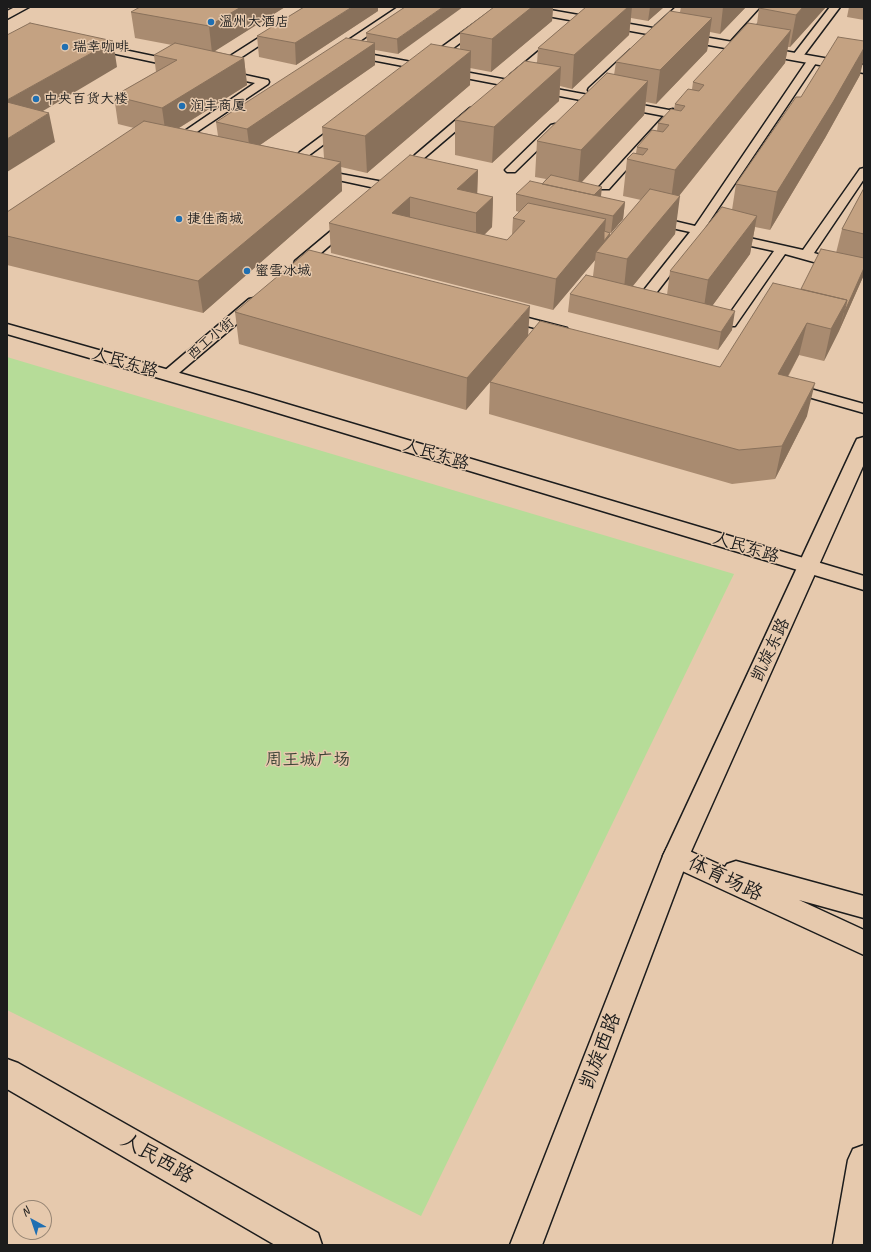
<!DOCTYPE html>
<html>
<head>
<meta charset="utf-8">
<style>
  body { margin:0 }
  #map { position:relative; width:871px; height:1252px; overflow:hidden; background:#e6c9ad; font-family:Caveat,sans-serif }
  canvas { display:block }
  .frame { position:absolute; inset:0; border:8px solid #1c1c1c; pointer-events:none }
  .north { position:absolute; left:12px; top:1200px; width:40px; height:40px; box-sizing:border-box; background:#e6c9ad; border:1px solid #958473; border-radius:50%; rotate:320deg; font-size:11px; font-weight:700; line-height:16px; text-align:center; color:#1c1c1c }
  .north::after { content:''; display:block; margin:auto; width:14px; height:18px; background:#1f6fb2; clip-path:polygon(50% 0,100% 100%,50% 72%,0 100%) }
</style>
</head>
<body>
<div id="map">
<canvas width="871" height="1252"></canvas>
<div class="frame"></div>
<div class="north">N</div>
</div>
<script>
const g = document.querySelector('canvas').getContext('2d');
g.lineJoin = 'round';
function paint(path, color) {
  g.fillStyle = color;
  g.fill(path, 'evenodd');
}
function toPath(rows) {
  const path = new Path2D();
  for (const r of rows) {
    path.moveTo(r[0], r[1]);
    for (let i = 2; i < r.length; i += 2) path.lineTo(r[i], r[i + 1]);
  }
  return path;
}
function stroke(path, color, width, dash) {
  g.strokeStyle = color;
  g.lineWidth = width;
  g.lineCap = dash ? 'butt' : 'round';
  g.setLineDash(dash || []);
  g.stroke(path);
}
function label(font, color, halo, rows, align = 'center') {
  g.font = font + ' Caveat,"LXGW WenKai TC",sans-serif';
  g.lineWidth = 3;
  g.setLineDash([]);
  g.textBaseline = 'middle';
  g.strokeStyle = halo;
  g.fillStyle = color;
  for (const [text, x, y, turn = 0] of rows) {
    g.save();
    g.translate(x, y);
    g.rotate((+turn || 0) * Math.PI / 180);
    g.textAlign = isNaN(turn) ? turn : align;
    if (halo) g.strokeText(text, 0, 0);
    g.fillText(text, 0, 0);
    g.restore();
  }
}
paint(toPath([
  [7,357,734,574,421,1216,7,1010]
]), '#b6dc98');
const lane = toPath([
  [307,7,318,7,222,70,268,80,269,82,268,84,179,144,167,144,165,142,167,140,173,139,255,83,218,75,218,72,212,69,213,67,307,7],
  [398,7,409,7,347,50,669,110,673,109,678,112,609,189,601,189,599,187,601,185,664,116,335,53,333,51,335,49,398,7],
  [497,7,508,7,432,64,424,64,423,62,424,60,497,7],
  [676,7,686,7,661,30,655,30,655,26,676,7],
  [762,7,772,7,738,44,732,44,730,42,732,40,762,7],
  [830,7,840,7,801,59,793,59,792,57,793,55,830,7],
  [555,39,558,40,560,42,558,44,518,79,510,79,509,77,510,75,552,40,555,39],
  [91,43,177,61,182,64,177,67,88,48,86,46,91,43],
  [633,49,638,52,636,54,597,92,589,92,588,90,589,88,630,50,633,49],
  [813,57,818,60,705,228,803,250,860,169,864,168,864,179,814,253,864,268,864,276,785,254,735,326,725,326,723,323,774,251,701,235,650,301,640,301,638,298,640,295,690,232,649,223,647,220,649,217,653,216,695,226,809,58,813,57],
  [474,107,479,110,478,112,423,159,415,159,413,157,415,155,470,108,474,107],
  [343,122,347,123,348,125,347,127,308,156,300,156,298,154,300,152,339,123,343,122],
  [555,124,560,127,559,129,515,172,507,172,505,170,507,168,551,125,555,124],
  [319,170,389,183,395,187,385,197,381,198,375,194,380,189,315,175,313,173,315,171,319,170],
  [348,219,354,223,352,226,305,267,295,267,294,264,295,261,344,220,348,219],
  [254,298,259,299,261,302,259,305,173,378,163,378,161,375,163,372,249,299,254,298],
  [505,312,567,328,569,331,567,334,562,335,500,319,498,316,500,313,505,312],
  [789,383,864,404,864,413,784,390,782,387,784,384,789,383]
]);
const street = toPath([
  [508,7,533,7,864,65,864,73,514,10,508,7]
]);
const secondary = toPath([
  [7,324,250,393,864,576,864,590,238,401,7,334,7,324],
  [676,845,725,867,727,864,736,861,864,896,864,918,799,900,864,930,864,955,667,864,663,856,667,848,676,845],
  [7,1059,18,1063,318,1233,322,1245,275,1245,7,1089,7,1059]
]);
const primary = toPath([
  [15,7,29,7,7,19,7,11,15,7],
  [864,437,864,464,689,856,542,1245,510,1245,663,856,855,443,857,439,864,437],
  [864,1145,864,1245,833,1245,848,1160,853,1149,864,1145]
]);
stroke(lane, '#1c1c1c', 3);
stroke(street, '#1c1c1c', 3);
stroke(secondary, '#1c1c1c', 3);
stroke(primary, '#1c1c1c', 3);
paint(lane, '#e6c9ad');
paint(street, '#e6c9ad');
paint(secondary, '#e6c9ad');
paint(primary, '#e6c9ad');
paint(toPath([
  [285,7,214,51,244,58,247,85,179,128,218,136,216,122,367,42,366,33,405,7,398,54,375,50,375,65,260,145,324,158,322,127,460,49,460,33,494,7,553,7,552,21,491,72,470,68,470,85,367,173,341,167,342,191,203,313,7,265,7,212,134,128,118,124,114,96,156,72,154,55,172,45,135,38,131,12],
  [586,7,664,7,648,21,631,18,629,35,572,89,560,86,559,101,492,163,455,155,455,120,537,63,538,48],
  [681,7,746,7,720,34,710,32,707,51,656,104,646,102,644,115,582,182,601,196,600,197,625,202,623,219,611,233,610,233,610,235,641,200,623,196,627,159,636,153,637,147,657,131,658,123,674,109,675,104,692,89,693,82,757,24,759,8,826,7,790,47,788,47,785,63,679,196,675,234,633,286,667,295,670,271,732,210,736,184,801,97,860,75,825,138,770,230,755,227,750,254,712,306,732,330,718,350,568,312,570,294,593,276,595,260,553,310,331,253,329,223,478,170,477,194,493,197,492,227,484,235,507,240,512,235,513,218,519,212,516,211,516,194,542,184,546,179,535,177,537,141,614,75,616,62,680,12],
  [849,7,864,7,864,20,847,17],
  [378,11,296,65,259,57,257,36],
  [864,188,863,277,839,331,824,361,799,355,788,377,807,416,775,479,732,484,489,414,490,382,466,410,239,344,235,312,528,336,720,367,801,289,836,253,842,229]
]), '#a98b70');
paint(toPath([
  [241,7,285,7,212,53,209,26],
  [352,7,378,7,378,11,296,65,295,43],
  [443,7,463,7,398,54,397,39],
  [532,7,553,7,552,21,491,72,492,39],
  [628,7,632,7,629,35,572,89,574,55],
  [650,7,664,7,648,21],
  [723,7,746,7,720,34],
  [803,7,826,7,790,47,796,15],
  [712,18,707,51,656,104,660,70],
  [791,30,785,63,670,207,675,170],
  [113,41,117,67,11,130,7,113,7,100],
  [375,43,375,65,250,152,247,129],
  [864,48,864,58,860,75,825,138,770,230,777,192],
  [471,51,470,85,367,173,365,136],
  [244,58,247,85,166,136,162,108],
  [561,67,559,101,492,163,494,127],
  [648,81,644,115,578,186,581,150],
  [49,113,55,142,7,172,7,139],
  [341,162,342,191,203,313,198,281],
  [478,170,477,200,457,189],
  [602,187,601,196,591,206,592,197],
  [680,196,675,234,623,298,627,259],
  [410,197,410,227,392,213],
  [493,197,492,227,476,243,476,213],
  [625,202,623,219,611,233,613,216],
  [757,216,750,254,702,320,708,280],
  [606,219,604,241,610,233,609,242,596,252,595,260,553,310,556,279],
  [864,268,863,277,839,331,844,313],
  [847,300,839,331,824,361,831,329],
  [530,306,528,338,466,410,467,378],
  [735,311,732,330,718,350,721,332],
  [807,323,799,355,771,407,778,374],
  [815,383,807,416,775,479,782,446]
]), '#89715b');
const building = toPath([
  [140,7,241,7,209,26,131,12,140,7],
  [304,7,352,7,295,43,257,36,304,7],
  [405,7,443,7,397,39,366,33,405,7],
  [494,7,532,7,492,39,460,33,494,7],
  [586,7,628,7,574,55,538,48,586,7],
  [761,7,803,7,796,15,759,8,761,7],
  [670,11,712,18,660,70,616,62,670,11],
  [30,23,113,41,7,100,7,35,30,23],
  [748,23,791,30,675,170,627,159,633,153,643,155,648,149,637,147,652,130,663,132,669,125,658,123,671,109,681,111,685,106,675,104,688,89,699,91,704,85,693,82,748,23],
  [838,37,864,41,864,48,833,102,777,192,736,184,796,97,801,97,838,37],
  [346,38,375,43,247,129,216,122,346,38],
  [175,43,244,58,162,108,114,96,177,60,154,55,175,43],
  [431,44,471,51,365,136,322,127,431,44],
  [525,61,561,67,494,127,455,120,525,61],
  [607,73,648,81,581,150,537,141,607,73],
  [7,102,49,113,7,139,7,102],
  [144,121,341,162,198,281,7,236,7,212,144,121],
  [410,155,478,170,457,189,493,197,476,213,410,197,392,213,507,240,525,221,513,218,528,203,606,219,556,279,329,223,410,155],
  [551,175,602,187,594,195,542,184,551,175],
  [530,181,625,202,613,216,516,194,530,181],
  [864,188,864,234,842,229,864,188],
  [650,189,680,196,627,259,596,252,650,189],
  [722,207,757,216,708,280,670,271,722,207],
  [604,231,610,233,604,241,604,231],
  [821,249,864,258,864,268,844,313,847,300,801,289,821,249],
  [309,250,530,306,467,378,235,312,309,250],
  [586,275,735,311,721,332,570,294,586,275],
  [773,283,847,300,831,329,807,323,778,374,815,383,782,446,739,450,490,382,540,321,720,367,773,283]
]);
paint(building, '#c4a282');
stroke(building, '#89715b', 1);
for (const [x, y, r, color] of [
  [211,22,4,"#1f6fb2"],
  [65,47,4,"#1f6fb2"],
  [36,99,4,"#1f6fb2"],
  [182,106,4,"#1f6fb2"],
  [179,219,4,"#1f6fb2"],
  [247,271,4,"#1f6fb2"]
]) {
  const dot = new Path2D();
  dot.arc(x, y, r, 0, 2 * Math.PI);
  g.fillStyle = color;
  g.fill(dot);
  stroke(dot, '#e6c9ad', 1.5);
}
label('14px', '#1c1c1c', '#e6c9ad', [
  ["温州大酒店",219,22],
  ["瑞幸咖啡",73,47],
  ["中央百货大楼",44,99],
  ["润丰商厦",190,106],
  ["捷佳商城",187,219],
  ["蜜雪冰城",255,271]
], 'left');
label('14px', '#1c1c1c', '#e6c9ad', [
  ["西工小街",211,339,-40]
]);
label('17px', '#1c1c1c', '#e6c9ad', [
  ["人民东路",125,363,16],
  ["人民东路",436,455,17],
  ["人民东路",746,548,17],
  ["凯旋东路",771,650,-65]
]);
label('17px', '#3b4235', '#e6c9ad', [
  ["周王城广场",308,761]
]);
label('20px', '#1c1c1c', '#e6c9ad', [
  ["体育场路",725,879,25],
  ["凯旋西路",601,1051,-69],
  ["人民西路",157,1159,30]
]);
</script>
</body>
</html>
